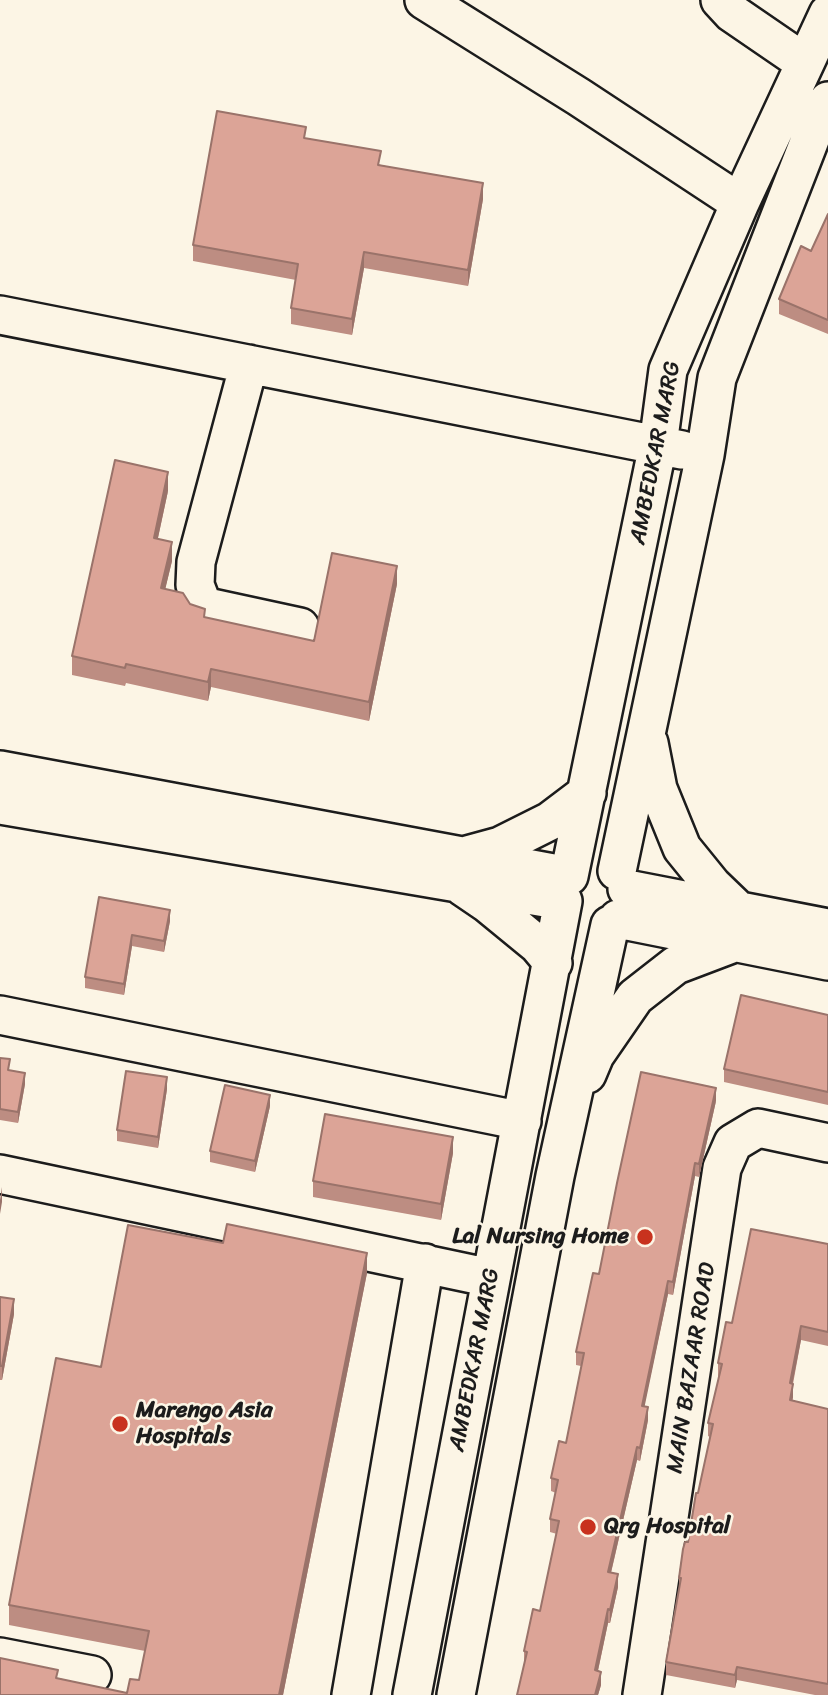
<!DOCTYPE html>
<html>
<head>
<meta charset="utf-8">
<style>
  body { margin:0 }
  canvas { display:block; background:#fcf5e5 }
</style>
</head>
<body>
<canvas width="828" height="1695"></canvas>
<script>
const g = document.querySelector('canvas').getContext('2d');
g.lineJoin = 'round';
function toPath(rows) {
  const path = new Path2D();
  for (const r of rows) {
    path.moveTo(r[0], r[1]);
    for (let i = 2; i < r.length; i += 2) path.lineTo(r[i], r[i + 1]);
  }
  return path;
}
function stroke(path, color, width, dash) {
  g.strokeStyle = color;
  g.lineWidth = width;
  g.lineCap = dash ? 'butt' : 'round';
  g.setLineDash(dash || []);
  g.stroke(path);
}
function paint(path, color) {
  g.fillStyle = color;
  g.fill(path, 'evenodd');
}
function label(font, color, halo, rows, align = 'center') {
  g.font = font + ' Sriracha,sans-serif';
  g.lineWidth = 5;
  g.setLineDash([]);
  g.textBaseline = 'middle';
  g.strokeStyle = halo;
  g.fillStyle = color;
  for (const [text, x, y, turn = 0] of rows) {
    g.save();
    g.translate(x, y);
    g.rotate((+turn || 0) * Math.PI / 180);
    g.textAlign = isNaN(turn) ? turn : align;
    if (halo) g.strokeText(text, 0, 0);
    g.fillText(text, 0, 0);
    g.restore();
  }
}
const minor = toPath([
  [424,0,579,97,740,203],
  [720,0,732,13,805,63],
  [0,315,682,450],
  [249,364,196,562,195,585,203,606,300,627],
  [649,743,658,789,682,848,712,885,739,911],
  [0,770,569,876,658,445,668,370,740,203,828,14],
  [0,805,563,901,412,1695],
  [467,855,500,846,550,821,587,793],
  [617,871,705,455,717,378,811,137,828,101],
  [463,887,488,904,538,945,553,963],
  [627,889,828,928],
  [618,919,828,961],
  [0,1015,522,1121],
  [587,1074,595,1055,635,997,676,965,734,943],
  [0,1174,491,1278],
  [0,1657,92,1675],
  [351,1695,425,1263],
  [456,1695,555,1176,610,925],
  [642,1695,722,1168,733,1143,758,1128,828,1143]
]);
stroke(minor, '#1c1c1c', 42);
stroke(minor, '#fcf5e5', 37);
paint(toPath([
  [306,139,381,165,483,199,468,286,364,268,352,335,291,324,291,308,296,280,193,261,193,245],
  [828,214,828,334,779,314,779,299,811,251],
  [168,491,158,538,172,561,165,589,190,604,205,617,314,641,397,584,369,721,211,687,208,701,126,683,125,686,72,675,72,656],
  [99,897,170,921,164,952,132,946,124,995,85,988,85,977],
  [828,1015,828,1105,724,1082,724,1069],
  [0,1058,10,1071,25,1084,18,1123,0,1120],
  [167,1089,158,1148,117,1141,117,1130],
  [716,1101,699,1177,695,1176,673,1295,668,1294,644,1406,648,1420,640,1461,637,1460,611,1573,618,1587,610,1623,608,1623,598,1671,601,1685,598,1695,517,1695,524,1664,524,1651,540,1611,557,1534,550,1532,550,1519,556,1493,551,1491,551,1478,566,1443,581,1366,576,1365,576,1352,599,1274],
  [270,1106,255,1172,210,1162,210,1151],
  [453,1153,441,1220,313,1197,313,1181],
  [828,1244,828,1346,801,1340,793,1384,793,1397,792,1401,828,1409,828,1695,815,1695,737,1680,735,1688,666,1675,666,1662,679,1590,679,1578,688,1542,710,1437,708,1436,708,1423,719,1376,718,1376,718,1363,732,1323],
  [367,1273,283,1695,0,1695,58,1678,127,1693,139,1680,145,1651,9,1625,9,1605,101,1367],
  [0,1297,14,1314,2,1380,0,1380]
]), '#bd8d82');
paint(toPath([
  [483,183,483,199,468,286,468,270],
  [364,252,364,268,352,335,352,319],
  [168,472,168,491,154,556,154,538],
  [172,542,172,561,161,607,161,588],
  [397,566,397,584,369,721,369,702],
  [211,669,211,687,208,701,208,682],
  [170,910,170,921,164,952,164,941],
  [132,935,132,946,124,995,124,984],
  [25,1073,25,1084,18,1123,18,1112],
  [167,1077,167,1089,158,1148,158,1137],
  [716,1088,716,1101,699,1177,699,1164],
  [270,1095,270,1106,255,1172,255,1161],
  [453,1137,453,1153,441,1220,441,1204],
  [695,1163,695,1176,673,1295,673,1282],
  [2,1187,2,1202,0,1214,0,1200],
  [367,1253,367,1273,283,1695,279,1695],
  [668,1281,668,1294,642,1419,642,1406],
  [14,1299,14,1314,2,1380,2,1366],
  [801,1326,801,1340,790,1396,790,1383],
  [793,1384,793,1397,790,1413,790,1400],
  [648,1407,648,1420,640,1461,640,1448],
  [637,1447,637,1460,608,1585,608,1572],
  [618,1574,618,1587,610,1623,610,1610],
  [608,1609,608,1623,595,1684,595,1670],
  [737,1667,737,1680,735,1688,735,1675],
  [601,1672,601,1685,598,1695,595,1695]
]), '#9a736a');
const building = toPath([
  [217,111,306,127,304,138,381,151,378,165,483,183,468,270,364,252,352,319,291,308,298,264,193,245,217,111],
  [828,214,828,320,779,299,801,246,811,251,828,214],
  [115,460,168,472,154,538,172,542,161,588,183,593,190,604,205,609,204,617,314,641,332,553,397,566,369,702,211,669,208,682,126,664,125,668,72,656,115,460],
  [99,897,170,910,164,941,132,935,124,984,85,977,99,897],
  [741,995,828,1015,828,1092,724,1069,741,995],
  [0,1058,10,1059,8,1070,25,1073,18,1112,0,1109,0,1058],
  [126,1071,167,1077,158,1137,117,1130,126,1071],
  [641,1072,716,1088,699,1164,695,1163,673,1282,668,1281,642,1406,648,1407,640,1448,637,1447,608,1572,618,1574,610,1610,608,1609,595,1670,601,1672,595,1695,517,1695,527,1652,524,1651,533,1609,540,1611,559,1521,550,1519,558,1480,551,1478,559,1441,566,1443,584,1353,576,1352,593,1273,599,1274,617,1183,641,1072],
  [225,1085,270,1095,255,1161,210,1151,225,1085],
  [325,1114,453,1137,441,1204,313,1181,325,1114],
  [227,1224,367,1253,279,1695,0,1695,0,1658,58,1670,56,1678,127,1693,130,1679,139,1680,149,1631,9,1605,56,1358,101,1367,128,1225,223,1243,227,1224],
  [751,1229,828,1244,828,1332,801,1326,790,1383,793,1384,790,1400,828,1409,828,1684,737,1667,735,1675,666,1662,681,1578,679,1578,683,1549,685,1542,688,1542,696,1493,698,1493,713,1424,708,1423,722,1364,718,1363,726,1322,732,1323,751,1229],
  [0,1297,14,1299,2,1366,0,1366,0,1297]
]);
paint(building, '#dca497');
stroke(building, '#9a736a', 2);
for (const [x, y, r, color] of [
  [645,1237,9,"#c8321e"],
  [120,1424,9,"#c8321e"],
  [588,1527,9,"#c8321e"]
]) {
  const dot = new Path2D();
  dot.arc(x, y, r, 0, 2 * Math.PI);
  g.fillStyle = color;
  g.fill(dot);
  stroke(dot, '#fcf5e5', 2.5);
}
label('23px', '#1c1c1c', '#fcf5e5', [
  ["AMBEDKAR MARG",656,453,-79],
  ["AMBEDKAR MARG",475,1360,-79],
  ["MAIN BAZAAR ROAD",692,1368,-81]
]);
label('bold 23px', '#1c1c1c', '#fcf5e5', [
  ["Lal Nursing Home",629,1237,"right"],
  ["Marengo Asia",136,1411],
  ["Hospitals",136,1437],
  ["Qrg Hospital",604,1527]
], 'left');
</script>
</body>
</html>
